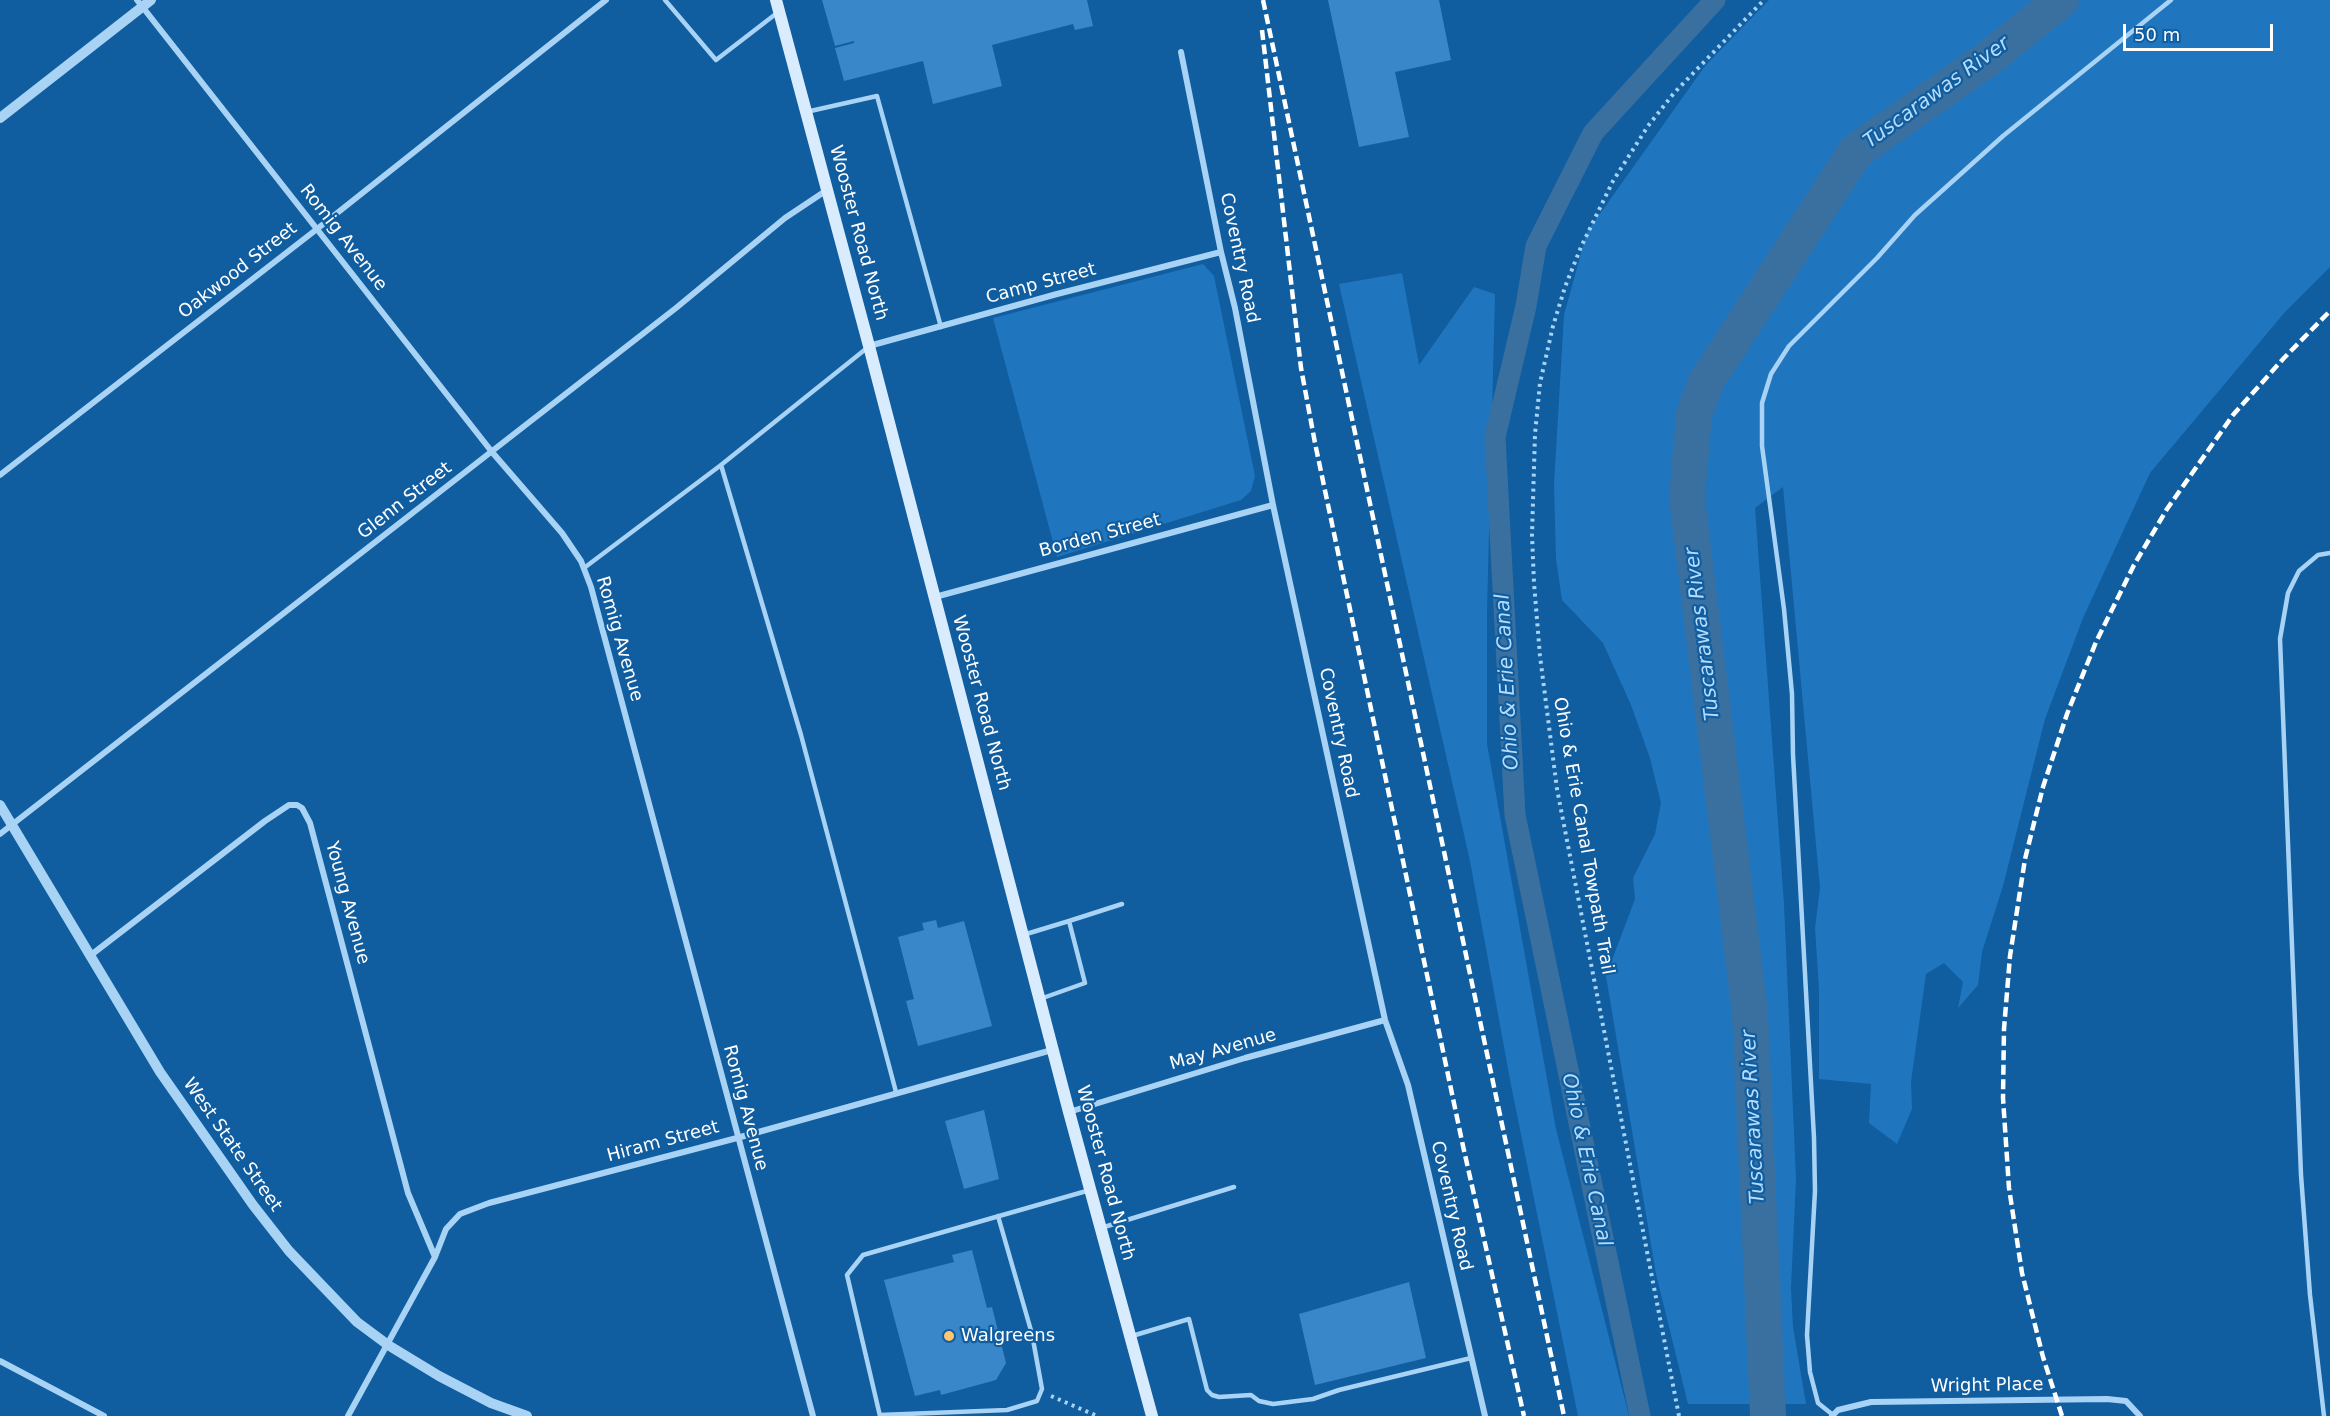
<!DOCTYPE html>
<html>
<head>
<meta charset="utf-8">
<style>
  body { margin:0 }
  #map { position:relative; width:2330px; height:1416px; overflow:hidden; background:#105da0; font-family:"DejaVu Sans",sans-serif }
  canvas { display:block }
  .scale { position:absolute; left:2123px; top:24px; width:150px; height:27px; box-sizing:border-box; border:3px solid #fff; border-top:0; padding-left:8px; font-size:18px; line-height:21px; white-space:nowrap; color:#fff; -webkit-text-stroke:4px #105da0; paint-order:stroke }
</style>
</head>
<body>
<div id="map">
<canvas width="2330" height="1416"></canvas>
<div class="scale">50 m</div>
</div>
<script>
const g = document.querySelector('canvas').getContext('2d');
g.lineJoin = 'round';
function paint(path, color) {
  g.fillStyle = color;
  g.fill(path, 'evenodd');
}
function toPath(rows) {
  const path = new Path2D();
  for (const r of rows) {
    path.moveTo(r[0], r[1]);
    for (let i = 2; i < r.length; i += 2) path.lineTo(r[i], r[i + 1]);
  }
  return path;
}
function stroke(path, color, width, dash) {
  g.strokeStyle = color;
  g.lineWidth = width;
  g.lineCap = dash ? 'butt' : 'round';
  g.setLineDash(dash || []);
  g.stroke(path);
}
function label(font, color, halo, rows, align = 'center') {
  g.font = font + ' "DejaVu Sans",sans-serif';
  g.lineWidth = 4.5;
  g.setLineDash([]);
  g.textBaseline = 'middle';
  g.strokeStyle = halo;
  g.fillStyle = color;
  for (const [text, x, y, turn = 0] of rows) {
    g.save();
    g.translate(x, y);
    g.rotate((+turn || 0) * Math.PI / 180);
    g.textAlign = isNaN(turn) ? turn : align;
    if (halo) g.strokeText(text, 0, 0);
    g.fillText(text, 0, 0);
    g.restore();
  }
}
paint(toPath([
  [1769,0,2330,0,2330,267,2285,312,2150,473,2083,618,2045,719,2003,886,1982,952,1978,985,1958,1008,1963,982,1944,963,1926,974,1911,1082,1912,1109,1897,1144,1869,1123,1871,1084,1819,1079,1819,990,1815,928,1820,888,1783,487,1755,508,1784,904,1796,1179,1791,1288,1793,1327,1806,1404,1688,1404,1656,1274,1606,976,1635,899,1633,878,1655,834,1661,803,1650,758,1631,705,1603,643,1562,600,1556,559,1554,484,1564,315,1587,232,1705,66],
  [1203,264,1214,276,1255,476,1251,491,1241,500,1057,557,993,318],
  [1402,273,1419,365,1474,287,1495,294,1487,611,1487,744,1556,1129,1629,1416,1578,1416,1511,1085,1470,861,1339,284]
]), '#1f76be');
stroke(toPath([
  [1640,1416,1515,815,1495,437,1526,306,1536,246,1593,133,1715,0]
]), '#3a70a0', 21);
stroke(toPath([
  [1768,1416,1750,1014,1687,498,1694,415,1706,382,1856,151,1989,58,2061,0]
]), '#3a70a0', 36);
paint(toPath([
  [822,0,1087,0,1093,26,1075,30,1073,24,992,45,1002,86,933,104,923,61,844,81,835,48,854,43,854,41,835,46],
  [1328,0,1439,0,1451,60,1395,72,1409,137,1359,147],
  [936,920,938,928,964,921,992,1026,918,1046,906,1001,914,999,898,937,924,930,922,923],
  [984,1110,999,1179,964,1189,945,1121],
  [972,1250,987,1308,992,1307,1006,1363,996,1380,941,1395,940,1390,915,1396,884,1280,954,1262,952,1255],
  [1409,1282,1426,1358,1315,1385,1299,1314]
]), '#3986c8');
stroke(toPath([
  [1051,1396,1097,1416],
  [1679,1416,1557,789,1540,656,1534,583,1532,535,1535,434,1540,383,1553,326,1565,287,1581,247,1613,181,1648,126,1674,93,1764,0]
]), '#a8d3f5', 4, [3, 4.5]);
stroke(toPath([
  [665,0,716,60,777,13],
  [806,112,877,96,941,327],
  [721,465,801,735,896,1092],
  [584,568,721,465,867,348],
  [1069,921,1122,904],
  [1023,935,1069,921,1085,983,1040,999],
  [1101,1228,1234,1187],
  [1132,1336,1189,1319,1207,1390,1212,1395,1219,1397,1251,1395,1259,1401,1273,1404,1313,1399,1339,1390,1471,1358],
  [880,1415,1007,1410,1037,1401,1042,1389,1032,1334,998,1216],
  [1833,1415,1818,1403,1810,1372,1807,1335,1815,1191,1814,1138,1793,755,1792,694,1784,609,1762,446,1762,403,1771,374,1789,346,1877,258,1915,215,2003,136,2171,0],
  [880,1416,847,1275,863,1255,1090,1190],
  [2324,1416,2310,1295,2301,1175,2280,639,2288,593,2299,571,2318,555,2330,553]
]), '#a8d3f5', 4.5);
stroke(toPath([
  [137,0,492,452,562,533,581,561,591,587,813,1416],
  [1181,52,1221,252,1235,308,1273,505,1385,1020,1408,1085,1485,1416],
  [869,346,1057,294,1221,252],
  [0,475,317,229,606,0],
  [935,597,1273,505],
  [0,834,676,308,785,218,827,190],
  [91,955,265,821,289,805,297,805,302,808,310,823,408,1193,435,1257],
  [1069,1112,1245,1058,1385,1020],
  [0,1361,104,1416],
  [348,1416,435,1257,446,1229,460,1214,489,1203,737,1138,1052,1050],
  [1832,1416,1838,1410,1871,1402,2107,1399,2126,1401,2140,1416]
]), '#a8d3f5', 6);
stroke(toPath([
  [0,118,151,0],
  [0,805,160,1072,253,1205,289,1251,357,1322,388,1345,439,1376,491,1403,527,1416]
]), '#a8d3f5', 10);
stroke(toPath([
  [776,0,869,346,1069,1112,1152,1416]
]), '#d9ecfe', 12);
stroke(toPath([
  [1263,0,1564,1416],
  [1262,30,1301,368,1315,443,1463,1146,1524,1416],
  [2062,1416,2043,1357,2022,1273,2009,1188,2003,1098,2004,1029,2010,956,2025,859,2043,787,2067,714,2096,642,2134,565,2167,509,2233,415,2284,358,2330,311]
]), '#fff', 4.5, [10, 4.5]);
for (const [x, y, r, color] of [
  [949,1336,6,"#ffc66d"]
]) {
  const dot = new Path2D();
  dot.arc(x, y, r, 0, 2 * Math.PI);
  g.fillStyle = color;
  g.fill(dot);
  stroke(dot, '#105da0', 2);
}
label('18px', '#fff', '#105da0', [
  ["Wooster Road North",858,233,75],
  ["Romig Avenue",343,238,52],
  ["Coventry Road",1239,258,78],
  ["Oakwood Street",238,271,-38],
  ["Camp Street",1041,284,-15],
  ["Glenn Street",405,501,-38],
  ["Borden Street",1100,536,-15],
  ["Romig Avenue",619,639,74],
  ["Wooster Road North",981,703,75],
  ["Coventry Road",1338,733,78],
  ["Ohio & Erie Canal Towpath Trail",1583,836,80],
  ["Young Avenue",347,903,75],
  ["May Avenue",1223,1050,-16],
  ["Romig Avenue",745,1108,75],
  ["Hiram Street",663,1142,-15],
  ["West State Street",232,1145,55],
  ["Wooster Road North",1105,1173,75],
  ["Coventry Road",1451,1206,77],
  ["Wright Place",1987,1386,-1]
]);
label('18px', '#fff', '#105da0', [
  ["Walgreens",961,1336]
], 'left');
label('italic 20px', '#b5dcfc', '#105da0', [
  ["Tuscarawas River",1937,93,-36],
  ["Tuscarawas River",1703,634,-97],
  ["Ohio & Erie Canal",1508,682,-93],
  ["Tuscarawas River",1754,1117,-93],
  ["Ohio & Erie Canal",1586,1160,78]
]);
</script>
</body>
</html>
